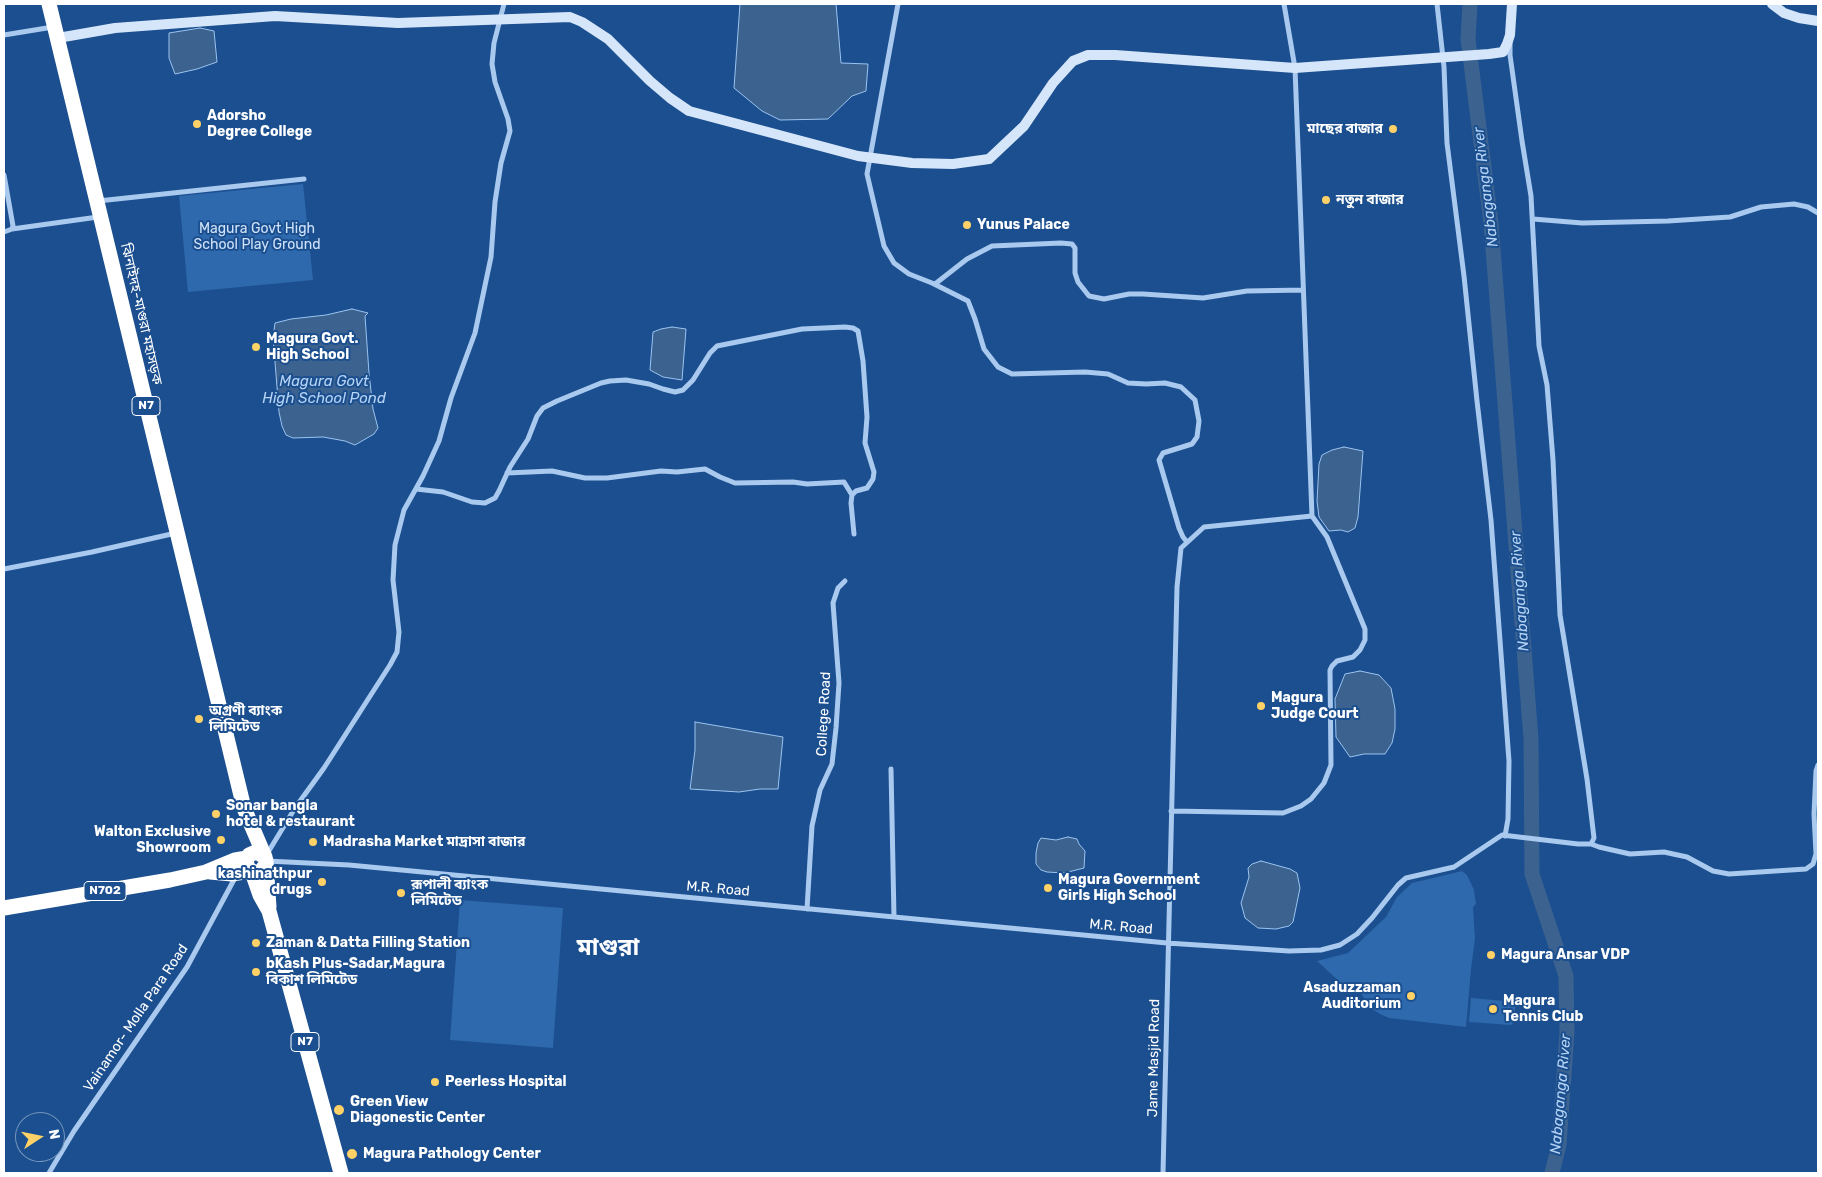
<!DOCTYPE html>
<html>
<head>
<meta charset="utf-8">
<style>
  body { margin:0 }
  #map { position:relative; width:1822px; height:1177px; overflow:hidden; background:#1b4f8f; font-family:Rubik,sans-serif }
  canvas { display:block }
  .frame { position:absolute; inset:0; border:5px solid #fff; pointer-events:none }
  .north { position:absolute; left:15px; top:1112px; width:50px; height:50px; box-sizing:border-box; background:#1b4f8f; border:1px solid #7695bc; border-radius:50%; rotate:79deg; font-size:14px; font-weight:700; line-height:20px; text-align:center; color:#fff }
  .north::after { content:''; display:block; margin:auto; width:18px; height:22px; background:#ffd166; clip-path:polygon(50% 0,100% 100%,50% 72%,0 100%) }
</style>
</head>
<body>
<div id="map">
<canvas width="1822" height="1177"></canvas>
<div class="frame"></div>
<div class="north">N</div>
</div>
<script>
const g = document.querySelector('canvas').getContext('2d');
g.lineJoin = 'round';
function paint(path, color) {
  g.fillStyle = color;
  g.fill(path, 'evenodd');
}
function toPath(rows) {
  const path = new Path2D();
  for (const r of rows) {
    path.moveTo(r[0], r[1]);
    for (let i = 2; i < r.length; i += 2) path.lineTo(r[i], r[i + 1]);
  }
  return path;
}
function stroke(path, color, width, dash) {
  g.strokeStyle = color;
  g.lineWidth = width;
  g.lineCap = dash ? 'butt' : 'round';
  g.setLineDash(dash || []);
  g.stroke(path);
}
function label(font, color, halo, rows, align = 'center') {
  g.font = font + ' Rubik,"Noto Sans Bengali",sans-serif';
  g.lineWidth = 4;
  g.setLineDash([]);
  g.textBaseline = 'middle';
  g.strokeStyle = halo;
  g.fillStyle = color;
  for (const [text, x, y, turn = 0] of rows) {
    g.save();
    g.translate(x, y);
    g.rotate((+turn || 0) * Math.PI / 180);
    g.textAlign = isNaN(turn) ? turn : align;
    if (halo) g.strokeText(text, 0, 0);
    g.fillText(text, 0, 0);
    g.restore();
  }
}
paint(toPath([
  [303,184,313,280,188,292,179,196],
  [1462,871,1467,875,1474,890,1476,904,1473,907,1475,939,1471,969,1466,1027,1389,1018,1380,1014,1369,1007,1358,988,1352,985,1341,983,1317,961,1348,953,1386,917,1397,897,1412,883],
  [460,900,563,908,553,1048,450,1040],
  [1471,998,1516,1002,1513,1023,1511,1025,1469,1022]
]), '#2e69ad');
const water = toPath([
  [740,4,836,4,841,63,868,64,866,91,852,96,828,119,780,120,762,111,734,88,740,4],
  [200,28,214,31,217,62,197,69,175,74,169,58,169,33,200,28],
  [352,309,368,313,365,316,369,373,373,409,378,428,374,434,355,445,345,441,323,437,293,438,286,435,282,426,279,412,273,337,275,323,291,319,326,315,352,309],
  [672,327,686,329,682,380,663,377,650,370,653,332,661,329,672,327],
  [1344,447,1363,451,1358,517,1355,528,1348,532,1341,530,1329,531,1319,517,1317,501,1319,464,1322,455,1332,450,1344,447],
  [1360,671,1379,675,1391,688,1395,709,1395,729,1392,743,1385,754,1364,754,1350,757,1336,737,1335,699,1345,674,1360,671],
  [695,722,783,737,778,789,760,789,739,792,690,789,695,750,695,722],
  [1068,837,1077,839,1079,844,1085,851,1084,868,1064,873,1047,872,1041,870,1036,864,1036,853,1038,843,1041,838,1056,840,1068,837],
  [1261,861,1290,869,1297,873,1300,888,1293,922,1289,926,1276,929,1258,928,1245,918,1241,903,1249,877,1248,868,1252,864,1261,861]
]);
paint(water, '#3c6290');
stroke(water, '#9cc4f0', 1);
stroke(toPath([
  [1470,4,1468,39,1491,223,1531,739,1532,874,1566,976,1567,1032,1559,1145,1552,1173]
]), '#3c6290', 15);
stroke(toPath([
  [898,4,867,174,884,246,894,263,909,274,932,283,968,301,975,319,984,349,998,367,1012,374,1085,372,1108,374,1128,383,1146,384,1165,383,1181,387,1195,400,1199,421,1197,437,1192,444,1163,453,1159,460,1179,528,1183,537,1187,542],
  [1437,4,1444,67,1447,143,1464,276,1477,401,1491,520,1509,761,1508,819,1505,836],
  [4,35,53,27],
  [1510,43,1510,55,1522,141,1531,196,1539,346,1547,385,1553,460,1560,615,1587,779,1594,838,1591,844],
  [4,175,13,226,12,229,4,232],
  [98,201,304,179],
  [1533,219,1582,223,1668,221,1730,217,1761,207,1794,204,1808,207,1818,213],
  [12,229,98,217],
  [935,284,967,259,992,246,1061,243,1072,244,1075,248,1075,273,1078,282,1089,296,1104,299,1129,294,1143,294,1203,298,1247,291,1303,290],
  [507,473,552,471,585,478,607,478,661,471,677,472,705,469,720,477,735,483,793,482,807,484,844,482,852,495],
  [416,489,443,492,472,502,485,503,495,498,499,491,510,467,528,439,537,416,543,408,557,401,601,383,610,381,626,380,649,384,663,389,675,392,683,390,693,380,710,353,717,346,802,329,845,327,853,328,858,331,863,361,867,417,865,443,874,472,873,479,867,488,856,491,852,495,851,503,854,534],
  [4,569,92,552,176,533],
  [891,769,894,917],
  [1171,811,1283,813,1301,806,1311,799,1324,783,1331,765,1330,670,1332,666,1337,661,1353,657,1360,650,1365,640,1365,629,1327,537,1312,516],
  [267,854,295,808,324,768,390,665,397,652,399,632,393,580,395,545,404,510,423,476,439,441,451,398,475,333,491,257,495,202,501,163,510,131,508,119,495,82,492,64,494,43,504,4],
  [267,861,349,865,1167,943,1289,951,1321,950,1340,945,1357,934,1372,918,1398,885,1406,878,1454,867,1502,835,1578,844,1591,844,1599,847,1630,854,1664,852,1687,857,1713,871,1729,874,1806,869,1813,864,1816,854,1814,814,1816,771,1818,765],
  [807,909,812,826,820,790,832,764,836,728,839,683,833,603,838,588,845,581],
  [49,1173,74,1131,187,967,236,876],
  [1163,1173,1177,587,1181,548,1204,527,1312,516,1295,68,1284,4]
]), '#a9c9ee', 5);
stroke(toPath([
  [1772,4,1784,13,1799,18,1818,21],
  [58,38,115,28,275,16,398,23,570,17,582,22,608,39,650,81,670,98,689,111,858,156,912,163,953,164,989,159,1024,126,1053,83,1073,61,1088,55,1115,55,1295,68,1489,54,1503,52,1507,44,1510,35,1512,4]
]), '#d6e6fa', 10);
stroke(toPath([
  [49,4,244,808,265,857],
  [266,864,261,871,255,873,248,868,246,861,249,855,256,852,265,857,266,861,269,907],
  [210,872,232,874,250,871],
  [252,872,260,895,269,911,341,1173],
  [4,908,170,880,206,872,235,860,247,858]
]), '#fff', 15);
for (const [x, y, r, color] of [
  [197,124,5,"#ffd166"],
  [1393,129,5,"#ffd166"],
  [1326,200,5,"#ffd166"],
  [967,225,5,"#ffd166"],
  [256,347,5,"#ffd166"],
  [1261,706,5,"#ffd166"],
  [199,719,5,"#ffd166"],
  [216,814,5,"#ffd166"],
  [221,840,5,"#ffd166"],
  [313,842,5,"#ffd166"],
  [322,882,5,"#ffd166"],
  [1048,888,5,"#ffd166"],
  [401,893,5,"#ffd166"],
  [256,943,5,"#ffd166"],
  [1491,955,5,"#ffd166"],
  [256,972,5,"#ffd166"],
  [1411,996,5,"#ffd166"],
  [1493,1009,5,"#ffd166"],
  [435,1082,5,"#ffd166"],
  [339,1110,6,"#ffd166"],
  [352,1154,6,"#ffd166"]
]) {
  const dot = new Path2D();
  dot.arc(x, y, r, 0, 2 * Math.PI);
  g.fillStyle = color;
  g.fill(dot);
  stroke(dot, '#1b4f8f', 2);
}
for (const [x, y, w] of [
  [146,406,28],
  [105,891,42],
  [305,1042,28]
]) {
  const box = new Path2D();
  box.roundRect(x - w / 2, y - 9.5, w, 19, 4);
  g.fillStyle = '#1b4f8f';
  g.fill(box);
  stroke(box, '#fff', 1);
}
label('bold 12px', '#fff', null, [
  ["N7",146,406],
  ["N702",105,891],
  ["N7",305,1042]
]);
label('bold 14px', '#fff', '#1b4f8f', [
  ["Adorsho",207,116],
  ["Degree College",207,132],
  ["মাছের বাজার",1383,129,"right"],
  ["নতুন বাজার",1336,200],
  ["Yunus Palace",977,225],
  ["Magura Govt.",266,339],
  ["High School",266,355],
  ["Magura",1271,698],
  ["Judge Court",1271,714],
  ["অগ্রণী ব্যাংক",209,711],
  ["লিমিটেড",209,727],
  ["Sonar bangla",226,806],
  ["hotel & restaurant",226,822],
  ["Walton Exclusive",211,832,"right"],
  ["Showroom",211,848,"right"],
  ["Madrasha Market মাদ্রাসা বাজার",323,842],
  ["kashinathpur",312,874,"right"],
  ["drugs",312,890,"right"],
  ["Magura Government",1058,880],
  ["Girls High School",1058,896],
  ["রূপালী ব্যাংক",411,885],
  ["লিমিটেড",411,901],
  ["Zaman & Datta Filling Station",266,943],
  ["Magura Ansar VDP",1501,955],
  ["bKash Plus-Sadar,Magura",266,964],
  ["বিকাশ লিমিটেড",266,980],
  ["Asaduzzaman",1401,988,"right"],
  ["Auditorium",1401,1004,"right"],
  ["Magura",1503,1001],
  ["Tennis Club",1503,1017],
  ["Peerless Hospital",445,1082],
  ["Green View",350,1102],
  ["Diagonestic Center",350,1118],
  ["Magura Pathology Center",363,1154]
], 'left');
label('14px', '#cfe3fa', '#1b4f8f', [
  ["Magura Govt High",257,229],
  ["School Play Ground",257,245]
]);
label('14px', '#fff', '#1b4f8f', [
  ["ঝিনাইদহ-মাগুরা মহাসড়ক",141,314,77],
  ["College Road",824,714,-87],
  ["M.R. Road",718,889,5],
  ["M.R. Road",1121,927,5],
  ["Vainamor- Molla Para Road",136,1018,-56],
  ["Jame Masjid Road",1154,1058,-89]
]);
label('italic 15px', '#b5d3f5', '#1b4f8f', [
  ["Nabaganga River",1486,187,-97],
  ["Magura Govt",324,382],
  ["High School Pond",324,399],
  ["Nabaganga River",1520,591,-94],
  ["Nabaganga River",1561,1094,-85]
]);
label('bold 24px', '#fff', '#1b4f8f', [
  ["মাগুরা",608,948]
]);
</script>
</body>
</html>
